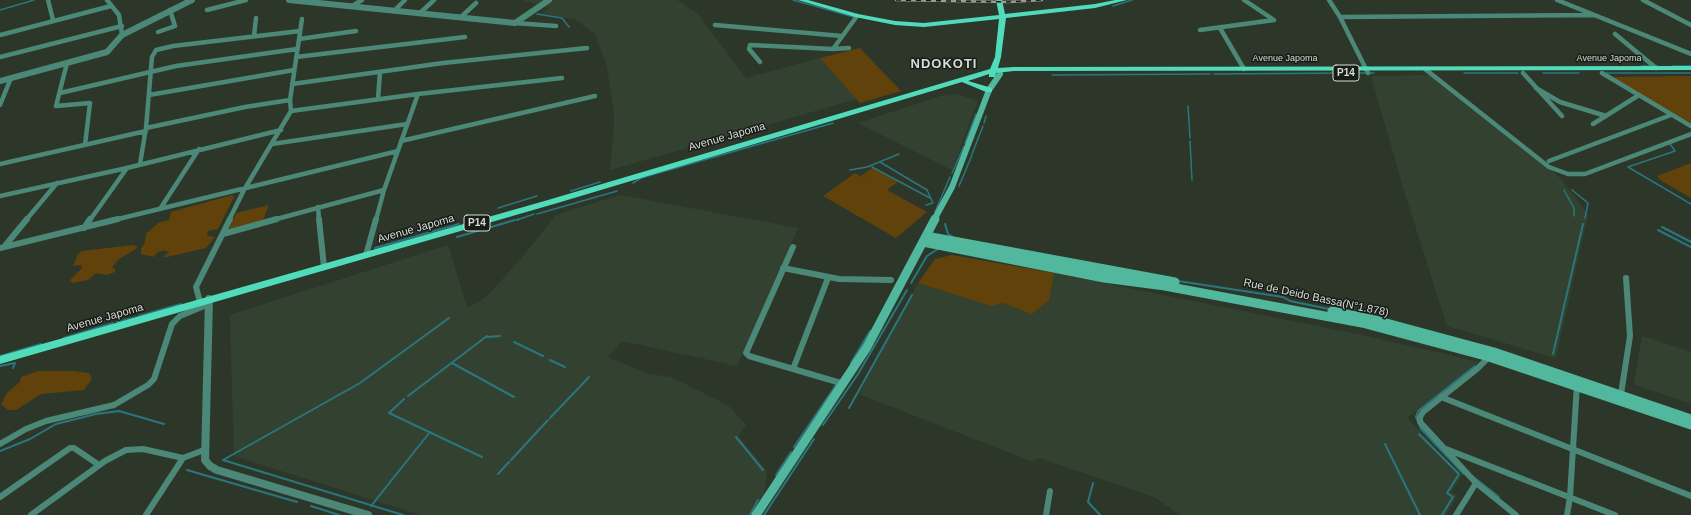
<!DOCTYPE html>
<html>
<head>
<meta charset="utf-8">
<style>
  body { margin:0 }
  canvas { display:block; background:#2c372a }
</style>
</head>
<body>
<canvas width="1691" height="515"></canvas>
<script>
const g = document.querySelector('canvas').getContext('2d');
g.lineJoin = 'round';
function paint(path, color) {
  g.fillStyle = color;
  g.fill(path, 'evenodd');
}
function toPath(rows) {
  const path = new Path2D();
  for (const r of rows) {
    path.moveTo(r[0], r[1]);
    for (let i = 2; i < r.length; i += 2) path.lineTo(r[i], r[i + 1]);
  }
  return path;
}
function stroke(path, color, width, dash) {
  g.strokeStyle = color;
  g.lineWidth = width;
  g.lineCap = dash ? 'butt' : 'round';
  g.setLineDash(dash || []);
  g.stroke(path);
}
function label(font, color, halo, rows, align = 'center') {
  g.font = font + ' Arial,sans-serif';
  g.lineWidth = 3;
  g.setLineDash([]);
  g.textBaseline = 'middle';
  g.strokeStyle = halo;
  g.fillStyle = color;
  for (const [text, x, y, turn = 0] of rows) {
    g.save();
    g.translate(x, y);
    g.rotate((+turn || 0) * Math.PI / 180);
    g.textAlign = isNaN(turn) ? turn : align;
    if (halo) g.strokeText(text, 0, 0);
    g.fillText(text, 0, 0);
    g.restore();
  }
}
paint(toPath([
  [522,0,677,0,698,14,746,78,820,58,857,99,610,170,614,130,614,111,607,66,595,34,576,20,542,13,549,8],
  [1431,75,1546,165,1561,179,1588,214,1556,358,1447,326,1403,187,1371,76],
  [956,94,978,101,952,170,858,123,941,96],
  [620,195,798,228,737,366,622,341,608,357,648,374,671,377,729,406,746,425,738,436,767,471,763,500,752,515,421,515,234,456,230,315,448,245,467,308,485,298,521,259,556,215],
  [1054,273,1366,336,1479,362,1407,418,1462,475,1451,492,1458,495,1446,515,1180,515,1154,497,1040,458,1031,461,859,394,918,283,991,306,1003,303,1032,313,1049,300],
  [1642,336,1691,352,1691,404,1634,384]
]), '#334230');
paint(toPath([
  [860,48,875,64,901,91,860,103,820,58],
  [1691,76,1691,123,1610,77],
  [1691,163,1691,198,1662,181,1657,176],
  [872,168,898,182,887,190,927,212,896,238,823,196,855,173,878,186,861,176],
  [232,195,234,197,218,229,208,231,207,236,215,237,206,248,167,257,163,257,169,252,165,250,158,252,153,257,141,254,141,249,145,242,146,234,158,223,169,220,171,212],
  [269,205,263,220,229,229,236,213],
  [133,245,137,247,136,249,119,259,112,267,115,269,115,272,107,275,96,273,88,280,72,283,70,280,82,268,81,265,73,266,78,254,82,251],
  [952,255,1054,273,1049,300,1032,314,1003,303,991,306,918,283,935,259],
  [38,371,73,371,89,373,92,379,84,390,41,394,16,410,8,410,1,404,7,393,20,382,21,377]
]), '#61420b');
stroke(toPath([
  [793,0,854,17],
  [1113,6,1132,0],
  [0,10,34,0],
  [537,14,562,18,569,27],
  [1642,66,1658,66],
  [1672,66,1691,66],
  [1355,73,1374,73],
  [1464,73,1518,73],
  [1543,73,1579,73],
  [1606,73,1691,73],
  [1214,74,1350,73],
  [1052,75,1210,74],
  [1188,106,1190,138],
  [984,123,986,116],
  [1190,141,1192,180],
  [965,143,976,114],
  [1670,144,1675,151,1628,167,1691,204],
  [972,154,983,126],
  [880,162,927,190,933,203,926,205],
  [872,167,930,198],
  [850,170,867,167,899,154],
  [952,173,964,146],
  [633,183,641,178,833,123],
  [959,186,972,155],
  [1564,190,1574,208,1574,216],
  [1572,190,1588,203,1585,218],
  [571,191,600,182],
  [498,208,537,196],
  [935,212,950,177],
  [537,214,617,191],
  [517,220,534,214]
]), '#2a767f', 1.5);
stroke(toPath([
  [517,220,519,219],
  [945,224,948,234,953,237],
  [1662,227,1691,242],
  [1658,230,1691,247],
  [457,237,515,220],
  [375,248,459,224],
  [1178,281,1283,297,1290,301,1329,309],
  [911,283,927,256,938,249],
  [139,316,181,304],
  [117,322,137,317],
  [487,337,500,336],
  [64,338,113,323],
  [514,342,543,356],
  [1553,354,1583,224],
  [0,356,41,344],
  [550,360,565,367],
  [452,363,514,397],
  [851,363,870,331],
  [0,366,15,363,13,368],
  [408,396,487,336],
  [404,399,389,413,482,457],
  [849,408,912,295],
  [550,418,589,377],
  [823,425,858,374,907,290],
  [1419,434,1459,474,1447,493,1453,497,1442,515],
  [736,437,763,470],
  [1385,444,1420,515],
  [794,447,836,385],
  [0,451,30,439,56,424,96,414,119,411,164,424],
  [511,460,548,420],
  [187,470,297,502],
  [498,474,509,462],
  [1464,474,1421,429,1416,417,1418,411,1475,366],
  [776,475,791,452],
  [1471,475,1499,497],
  [1093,483,1088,502,1100,515],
  [311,506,339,515],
  [371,506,430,432],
  [403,515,223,460,360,383,449,318],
  [750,515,758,500],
  [764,515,814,439]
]), '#2a767f', 2);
stroke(toPath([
  [48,0,53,20],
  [107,0,119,15,122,35],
  [1329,0,1340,17,1368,73],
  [1557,0,1691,54],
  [1643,0,1691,25],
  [352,6,362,0],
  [207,10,246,0],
  [394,11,405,0],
  [420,13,434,0],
  [461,17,476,3],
  [1340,17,1594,15],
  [515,23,556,26],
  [715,25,842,36],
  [1220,28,1244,69],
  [1200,30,1274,20,1244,0],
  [158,32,175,26,170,10],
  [1615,34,1656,68],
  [0,35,111,6],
  [254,36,256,18],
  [299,39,356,31],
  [833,49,857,16],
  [0,57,122,26],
  [296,57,465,37],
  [760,62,749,49,750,45,833,49,849,48],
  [67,63,56,106,90,103,85,145],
  [1425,69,1549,167,1568,174,1585,174,1691,134],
  [1523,73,1562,116],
  [1602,73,1691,126],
  [292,84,443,63,587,48],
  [1536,88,1560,102,1606,116],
  [60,93,176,66,297,49],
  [149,95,294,70],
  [378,99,380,72],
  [0,105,11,78],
  [291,111,418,94,562,78],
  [1593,124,1639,95],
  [146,128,245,107,290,100],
  [401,141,595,96],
  [272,144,407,124],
  [1549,161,1671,115],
  [0,164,146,131],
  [140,164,146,128,152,57,156,50,173,46,300,31],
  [0,196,127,168,281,130],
  [318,207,319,220],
  [160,209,199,149],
  [26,220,57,183],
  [90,220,127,168],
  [114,220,398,151],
  [229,220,244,190,291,111,290,100,302,19],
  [273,220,384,190],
  [376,220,384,190,418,94]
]), '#4b8877', 4.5);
stroke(toPath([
  [319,219,324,267],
  [84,228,90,219],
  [223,234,277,219],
  [4,247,27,219],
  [793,247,746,353,749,356,844,384],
  [0,248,118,219],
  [366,255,376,219],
  [783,268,839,279,891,280],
  [200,302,196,287,230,219],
  [1489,357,1477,369,1423,412,1420,417,1420,422,1476,483,1516,515],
  [793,369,828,278],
  [1621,394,1630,336,1626,278],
  [1441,397,1691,496],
  [0,444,26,429,46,421,114,405,148,385,154,379,172,324,180,316,209,304],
  [1446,449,1615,515],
  [0,497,70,448,74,448,99,465],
  [31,515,105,461,126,450,143,449,183,458],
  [146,515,183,458,204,450],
  [1046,515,1050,491],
  [1456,515,1476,483],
  [1567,515,1570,497,1577,384]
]), '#4b8877', 6);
stroke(toPath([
  [289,0,515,23,549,0],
  [0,81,107,52,122,35,192,0]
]), '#4b8877', 6);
stroke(toPath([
  [209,299,205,460,210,466,217,470,368,515]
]), '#4b8877', 8);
stroke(toPath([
  [934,220,952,187,989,90,1000,74]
]), '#51b79d', 6);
stroke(toPath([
  [926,236,1175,282],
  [923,242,1104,278,1165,286,1362,323,1489,357,1691,425],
  [1332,311,1379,321,1494,352,1691,419],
  [756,515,867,347,935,219]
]), '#51b79d', 9);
paint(toPath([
  [798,0,808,0,858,14,895,21,924,23,999,15,996,0,1002,0,1005,14,1095,4,1115,0,1127,0,1095,8,1006,18,1001,57,998,68,1014,67,1691,66,1691,70,1014,71,996,73,995,77,989,77,989,74,968,81,992,88,992,92,986,92,962,82,554,204,0,364,0,356,548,200,990,69,995,57,999,19,924,27,895,25,855,17,798,0]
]), '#50dcba');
const rail = toPath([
  [896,0,1008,2,1042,0]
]);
stroke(rail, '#979f96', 2.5);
stroke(rail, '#181c17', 1.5, [5]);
label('9px', '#d7ddd6', '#181c17', [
  ["Avenue Japoma",1285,59],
  ["Avenue Japoma",1609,59]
]);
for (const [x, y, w] of [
  [1346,73,26],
  [477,223,26]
]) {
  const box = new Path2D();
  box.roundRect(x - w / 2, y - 8, w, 16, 3);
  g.fillStyle = '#181c17';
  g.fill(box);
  stroke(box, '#d7ddd6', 1);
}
label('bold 10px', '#d7ddd6', null, [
  ["P14",1346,73],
  ["P14",477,223]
]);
label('11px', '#d7ddd6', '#181c17', [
  ["Avenue Japoma",727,137,-16],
  ["Avenue Japoma",416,229,-16],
  ["Rue de Deido Bassa(N°1.878)",1316,298,12],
  ["Avenue Japoma",105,318,-16]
]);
g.letterSpacing = '1px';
label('bold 13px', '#d7ddd6', '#181c17', [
  ["NDOKOTI",944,64]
]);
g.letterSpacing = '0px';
</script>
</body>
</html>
